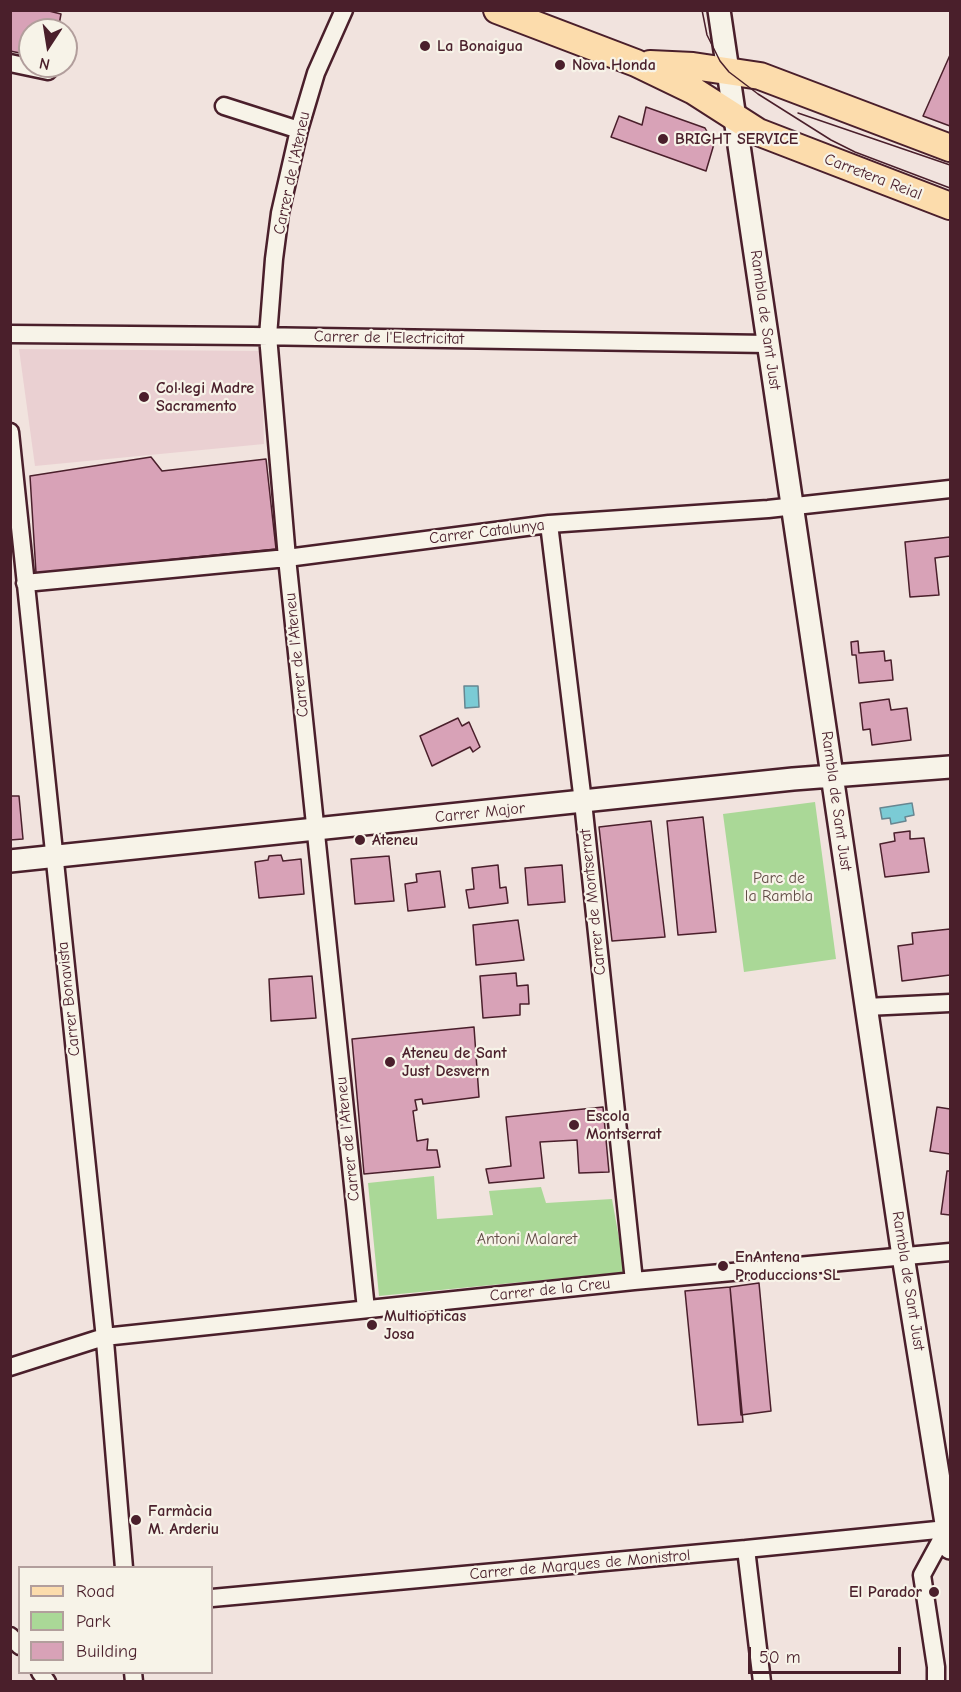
<!DOCTYPE html>
<html>
<head>
<meta charset="utf-8">
<style>
  body { margin:0 }
  #map { position:relative; width:961px; height:1692px; overflow:hidden; background:#f1e3de; font-family:"Comic Neue",sans-serif }
  canvas { display:block }
  .frame { position:absolute; inset:0; border:12px solid #4a1f2b; pointer-events:none }
  .legend { position:absolute; left:18px; top:1566px; width:195px; height:108px; box-sizing:border-box; background:#f7f3e8; border:2px solid #b29e9c; margin:0; padding:8px 10px; list-style:none; font-size:18px; color:#4a1f2b }
  .legend li { display:flex; align-items:center; gap:12px; height:30px }
  .legend b { width:30px; border:2px solid #b29e9c }
  .north { position:absolute; left:18px; top:18px; width:60px; height:60px; box-sizing:border-box; background:#f7f3e8; border:2px solid #b29e9c; border-radius:50%; rotate:192deg; font-size:16px; font-weight:700; line-height:24px; text-align:center; color:#4a1f2b }
  .north::after { content:''; display:block; margin:auto; width:21px; height:27px; background:#4a1f2b; clip-path:polygon(50% 0,100% 100%,50% 72%,0 100%) }
  .scale { position:absolute; left:748px; top:1647px; width:153px; height:27px; box-sizing:border-box; border:3px solid #4a1f2b; border-top:0; padding-left:8px; font-size:18px; line-height:21px; white-space:nowrap; color:#4a1f2b; -webkit-text-stroke:4px #f7f3e8; paint-order:stroke }
</style>
</head>
<body>
<div id="map">
<canvas width="961" height="1692"></canvas>
<div class="frame"></div>
<ul class="legend">
<li><b style="height:8px;background:#fcdcac"></b>Road</li>
<li><b style="height:16px;background:#aad897"></b>Park</li>
<li><b style="height:16px;background:#d8a2b7"></b>Building</li>
</ul>
<div class="north">N</div>
<div class="scale">50 m</div>
</div>
<script>
const g = document.querySelector('canvas').getContext('2d');
g.lineJoin = 'round';
function paint(path, color) {
  g.fillStyle = color;
  g.fill(path, 'evenodd');
}
function toPath(rows) {
  const path = new Path2D();
  for (const r of rows) {
    path.moveTo(r[0], r[1]);
    for (let i = 2; i < r.length; i += 2) path.lineTo(r[i], r[i + 1]);
  }
  return path;
}
function stroke(path, color, width, dash) {
  g.strokeStyle = color;
  g.lineWidth = width;
  g.lineCap = dash ? 'butt' : 'round';
  g.setLineDash(dash || []);
  g.stroke(path);
}
function label(font, color, halo, rows, align = 'center') {
  g.font = font + ' "Comic Neue",sans-serif';
  g.lineWidth = 4.5;
  g.setLineDash([]);
  g.textBaseline = 'middle';
  g.strokeStyle = halo;
  g.fillStyle = color;
  for (const [text, x, y, turn = 0] of rows) {
    g.save();
    g.translate(x, y);
    g.rotate((+turn || 0) * Math.PI / 180);
    g.textAlign = isNaN(turn) ? turn : align;
    if (halo) g.strokeText(text, 0, 0);
    g.fillText(text, 0, 0);
    g.restore();
  }
}
paint(toPath([
  [19,349,261,351,264,444,35,466]
]), '#ead0d2');
paint(toPath([
  [815,802,836,959,744,972,723,814],
  [434,1176,437,1219,493,1215,489,1191,541,1187,546,1203,612,1199,625,1272,379,1296,368,1183]
]), '#aad897');
const water = toPath([
  [464,686,478,686,479,707,465,708,464,686],
  [912,803,914,815,905,817,906,821,891,824,890,818,882,819,880,808,912,803]
]);
paint(water, '#7bcbd5');
stroke(water, '#678691', 1.5);
const building = toPath([
  [10,10,45,10,61,14,58,30,30,30,30,55,10,51,10,10],
  [950,55,950,126,923,116,950,55],
  [646,107,705,128,714,144,706,171,611,137,619,116,642,125,646,107],
  [151,457,162,471,266,459,276,549,36,573,30,476,151,457],
  [950,537,950,556,935,558,939,595,910,597,905,542,950,537],
  [858,641,859,653,884,651,885,661,891,660,893,680,859,683,856,655,852,655,851,642,858,641],
  [889,699,891,710,907,708,911,740,872,745,870,729,863,730,860,703,889,699],
  [458,718,462,726,469,722,480,747,473,752,470,747,432,766,420,736,458,718],
  [10,796,19,796,23,839,10,840,10,796],
  [703,817,716,932,678,935,667,821,703,817],
  [651,821,665,937,612,941,599,827,651,821],
  [910,831,910,839,924,838,929,872,885,877,880,844,895,841,894,833,910,831],
  [281,855,283,861,301,859,304,894,259,898,255,862,268,860,269,856,281,855],
  [389,856,394,901,355,904,351,859,389,856],
  [498,865,500,888,506,887,508,903,469,908,466,890,474,889,472,868,498,865],
  [562,865,565,902,528,905,525,868,562,865],
  [440,871,445,907,408,911,405,884,417,882,416,874,440,871],
  [518,920,524,960,476,965,473,925,518,920],
  [950,929,950,975,902,981,898,946,913,944,912,933,950,929],
  [516,973,517,986,528,985,529,1004,520,1004,520,1015,483,1018,480,976,516,973],
  [312,976,316,1018,271,1021,269,979,312,976],
  [474,1027,479,1097,423,1104,422,1099,415,1100,417,1110,413,1111,417,1141,428,1139,427,1150,437,1150,440,1167,364,1174,352,1039,474,1027],
  [603,1107,609,1172,579,1173,577,1140,540,1142,544,1178,489,1183,486,1169,511,1166,506,1117,603,1107],
  [937,1107,950,1109,950,1154,930,1151,937,1107],
  [947,1171,950,1171,950,1215,941,1214,947,1171],
  [759,1283,771,1411,741,1415,730,1287,759,1283],
  [730,1287,743,1422,698,1425,685,1291,730,1287]
]);
paint(building, '#d8a2b7');
stroke(building, '#4a1f2b', 1.5);
const minor = toPath([
  [344,10,316,73,299,130,280,213,274,259,268,336,287,558,366,1309],
  [10,63,48,71],
  [224,106,299,130],
  [10,334,252,336,768,344],
  [10,432,104,1329,124,1568],
  [549,524,583,802,634,1281],
  [25,583,287,558,549,524,768,509,950,489],
  [866,1007,950,1003],
  [10,1367,104,1337,634,1281,950,1252],
  [746,1549,762,1682],
  [212,1598,746,1549,947,1529],
  [10,1636,20,1646],
  [40,1672,47,1682],
  [133,1672,134,1682],
  [936,1682,936,1667,922,1575,947,1529]
]);
const tertiary = toPath([
  [719,10,903,1256,950,1548],
  [10,861,793,779,950,767]
]);
const primary = toPath([
  [497,10,636,63,694,91,758,132,950,206],
  [650,64,693,66,760,76,950,148]
]);
stroke(minor, '#4a1f2b', 21);
stroke(tertiary, '#4a1f2b', 26);
stroke(primary, '#4a1f2b', 30);
stroke(minor, '#f7f3e8', 16);
stroke(tertiary, '#f7f3e8', 21);
stroke(primary, '#fcdcac', 26);
stroke(toPath([
  [702,10,707,35,720,61,729,72,758,94,831,140,855,152,950,188],
  [798,113,950,165]
]), '#4a1f2b', 1.5);
for (const [x, y, r, color] of [
  [425,46,6,"#4a1f2b"],
  [560,65,6,"#4a1f2b"],
  [663,139,6,"#4a1f2b"],
  [144,397,6,"#4a1f2b"],
  [360,840,6,"#4a1f2b"],
  [390,1062,6,"#4a1f2b"],
  [574,1125,6,"#4a1f2b"],
  [723,1266,6,"#4a1f2b"],
  [372,1325,6,"#4a1f2b"],
  [136,1520,6,"#4a1f2b"],
  [934,1592,6,"#4a1f2b"]
]) {
  const dot = new Path2D();
  dot.arc(x, y, r, 0, 2 * Math.PI);
  g.fillStyle = color;
  g.fill(dot);
  stroke(dot, '#f7f3e8', 2);
}
label('bold 16px', '#4a1f2b', '#f7f3e8', [
  ["La Bonaigua",437,46],
  ["Nova Honda",572,65],
  ["BRIGHT SERVICE",675,139],
  ["Col·legi Madre",156,388],
  ["Sacramento",156,406],
  ["Ateneu",372,840],
  ["Ateneu de Sant",402,1053],
  ["Just Desvern",402,1071],
  ["Escola",586,1116],
  ["Montserrat",586,1134],
  ["EnAntena",735,1257],
  ["Produccions SL",735,1275],
  ["Multiopticas",384,1316],
  ["Josa",384,1334],
  ["Farmàcia",148,1511],
  ["M. Arderiu",148,1529],
  ["El Parador",922,1592,"right"]
], 'left');
label('16px', '#4a1f2b', '#f7f3e8', [
  ["Carrer de l'Ateneu",292,173,-78],
  ["Carretera Reial",873,177,21],
  ["Rambla de Sant Just",765,320,82],
  ["Carrer de l'Electricitat",389,338,1],
  ["Carrer Catalunya",487,532,-7],
  ["Carrer de l'Ateneu",297,655,-96],
  ["Rambla de Sant Just",836,801,82],
  ["Carrer Major",480,813,-6],
  ["Carrer de Montserrat",593,902,-96],
  ["Carrer Bonavista",69,999,-96],
  ["Carrer de l'Ateneu",348,1139,-96],
  ["Rambla de Sant Just",908,1281,81],
  ["Carrer de la Creu",550,1290,-6],
  ["Carrer de Marques de Monistrol",580,1565,-5]
]);
label('16px', '#624d46', '#f7f3e8', [
  ["Parc de",779,878],
  ["la Rambla",779,896],
  ["Antoni Malaret",527,1239]
]);
</script>
</body>
</html>
